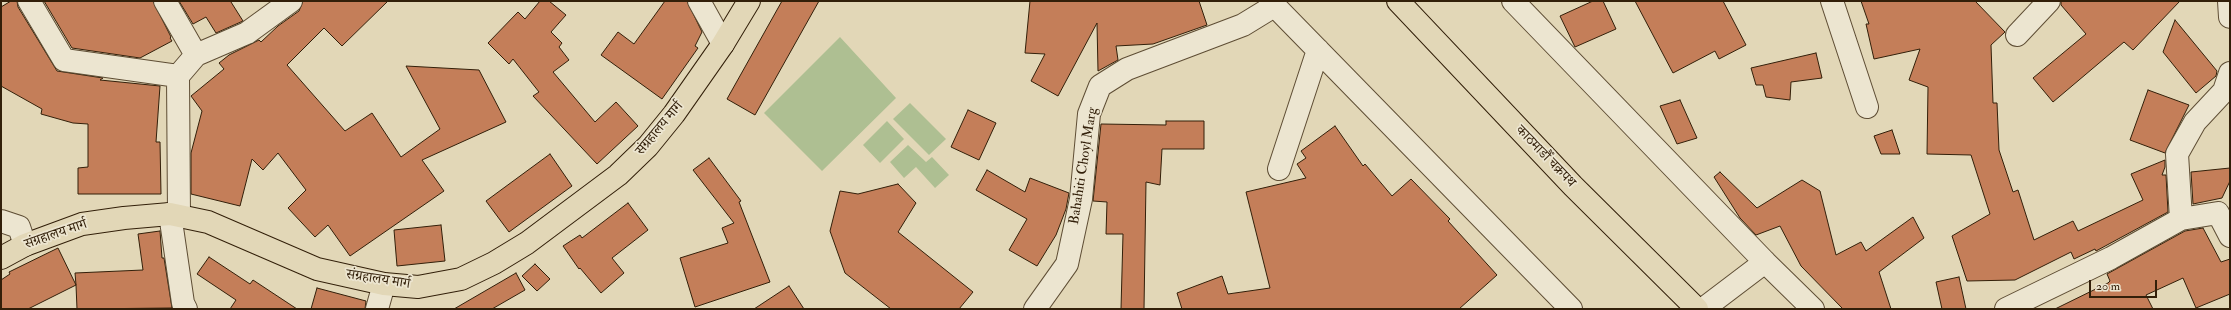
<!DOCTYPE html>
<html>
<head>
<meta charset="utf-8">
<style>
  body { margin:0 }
  #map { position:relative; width:2231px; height:310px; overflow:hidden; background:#e2d7b7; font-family:"IM FELL Double Pica",serif }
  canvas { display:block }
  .frame { position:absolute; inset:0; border:2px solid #321f09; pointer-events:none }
  .scale { position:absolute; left:2089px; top:280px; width:68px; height:18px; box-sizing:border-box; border:2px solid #321f09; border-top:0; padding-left:5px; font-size:12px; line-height:14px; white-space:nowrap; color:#321f09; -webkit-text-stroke:3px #ece5d0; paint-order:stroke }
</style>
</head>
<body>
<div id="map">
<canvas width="2231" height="310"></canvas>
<div class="frame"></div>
<div class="scale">20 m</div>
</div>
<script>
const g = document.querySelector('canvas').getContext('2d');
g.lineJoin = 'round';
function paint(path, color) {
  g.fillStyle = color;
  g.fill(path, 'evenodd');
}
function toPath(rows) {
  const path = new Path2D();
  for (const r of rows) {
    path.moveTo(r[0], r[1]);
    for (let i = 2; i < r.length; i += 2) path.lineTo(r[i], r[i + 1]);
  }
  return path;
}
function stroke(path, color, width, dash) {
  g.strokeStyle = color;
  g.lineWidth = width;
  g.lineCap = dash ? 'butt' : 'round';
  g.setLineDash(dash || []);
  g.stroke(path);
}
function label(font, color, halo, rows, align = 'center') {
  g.font = font + ' "IM FELL Double Pica","Noto Serif Devanagari",serif';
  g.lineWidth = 3.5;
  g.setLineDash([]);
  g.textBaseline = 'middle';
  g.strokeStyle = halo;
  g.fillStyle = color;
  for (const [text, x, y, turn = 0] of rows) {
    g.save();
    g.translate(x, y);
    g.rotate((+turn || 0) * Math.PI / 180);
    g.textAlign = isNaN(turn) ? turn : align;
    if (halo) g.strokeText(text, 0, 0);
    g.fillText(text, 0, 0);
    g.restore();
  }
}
paint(toPath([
  [840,37,896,98,822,171,764,113],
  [910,103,946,139,929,155,893,119],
  [887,121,904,139,880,163,863,145],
  [908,145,926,162,932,157,949,175,935,188,916,167,904,178,890,162]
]), '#aebf92');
const building = toPath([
  [11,1,17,1,18,7,57,71,103,78,100,80,160,86,156,142,160,142,161,194,78,194,78,168,88,167,88,124,73,123,41,114,42,109,1,86,1,7,11,1],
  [44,1,153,1,171,37,170,38,172,41,140,58,72,48,44,1],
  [179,1,232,1,231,2,243,21,216,33,206,17,193,24,179,1],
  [303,1,388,1,342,46,324,28,287,65,345,131,372,113,401,157,440,129,406,66,479,70,506,122,422,160,444,191,350,256,328,225,315,237,288,208,306,190,278,153,263,170,252,159,240,206,191,194,191,153,202,111,191,96,224,69,219,63,229,55,259,40,261,42,278,26,299,11,303,1],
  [540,1,549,1,566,15,551,32,562,43,559,47,569,60,553,72,595,122,616,102,638,126,597,164,533,96,539,92,513,59,509,64,488,43,518,12,525,19,540,1],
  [665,1,687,1,702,32,695,46,698,48,662,99,601,55,618,32,634,44,665,1],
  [782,1,819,1,755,115,727,99,782,1],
  [1030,1,1199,1,1207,25,1153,44,1116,46,1118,60,1098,71,1097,23,1058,96,1031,81,1045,54,1025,53,1030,1],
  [1593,1,1603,1,1616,29,1575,47,1560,16,1593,1],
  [1635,1,1723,1,1746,45,1719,59,1715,51,1673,73,1635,1],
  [1861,1,1975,1,2005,32,1991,45,1993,103,1997,103,1999,150,2013,192,2018,190,2034,240,2073,221,2078,231,2143,200,2131,174,2165,160,2165,167,2162,175,2166,175,2168,212,2096,251,2095,249,2074,259,2071,252,2015,280,1967,281,1952,236,1990,214,1971,155,1927,154,1928,87,1909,80,1920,49,1874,59,1866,24,1869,24,1861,1],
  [2061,1,2180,1,2133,50,2124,42,2053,102,2033,78,2086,34,2061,5,2061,1],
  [2175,20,2217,71,2216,76,2196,93,2163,52,2175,20],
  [1816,53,1822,78,1791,82,1790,100,1766,97,1763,85,1756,85,1751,68,1816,53],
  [2148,90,2189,105,2165,153,2130,140,2148,90],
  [1680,100,1697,138,1677,144,1660,106,1680,100],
  [968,110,996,123,979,160,951,147,968,110],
  [1166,121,1204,121,1204,149,1162,149,1160,185,1146,182,1144,309,1121,309,1123,234,1106,234,1107,202,1093,201,1101,124,1166,125,1166,121],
  [1335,126,1363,166,1365,164,1392,196,1411,179,1450,219,1448,221,1497,275,1459,309,1182,309,1177,293,1222,276,1228,294,1270,288,1246,192,1306,178,1297,164,1306,158,1301,151,1335,126],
  [1892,130,1900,154,1881,154,1874,136,1892,130],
  [550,154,572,186,509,232,486,201,550,154],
  [709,158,741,201,739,202,770,282,695,307,680,258,728,243,722,228,734,223,693,170,709,158],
  [2230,168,2230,181,2222,198,2193,204,2191,172,2230,168],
  [987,170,1025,192,1030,178,1069,193,1066,209,1056,235,1037,266,1009,250,1027,219,976,190,987,170],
  [1720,172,1757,208,1802,180,1820,191,1836,255,1861,242,1866,251,1913,217,1924,238,1879,272,1891,309,1843,309,1801,266,1780,226,1756,235,1740,218,1714,177,1720,172],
  [898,184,916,203,898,232,973,292,959,309,891,309,845,273,830,231,840,191,858,194,898,184],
  [628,203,648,230,612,258,624,273,601,293,580,268,579,269,563,246,580,235,582,238,628,203],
  [441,225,445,261,397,266,394,230,441,225],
  [2203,228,2221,262,2230,259,2230,294,2196,308,2183,278,2146,295,2153,309,2055,309,2108,283,2110,281,2107,274,2185,231,2203,228],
  [160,231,162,258,164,258,172,308,77,309,76,285,28,309,1,309,1,280,10,274,9,272,58,248,76,285,75,273,143,270,138,234,160,231],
  [209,257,250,284,253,280,297,309,230,309,236,300,197,274,209,257],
  [535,264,550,279,537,291,522,276,535,264],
  [516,273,525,290,492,309,454,309,516,273],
  [1959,277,1966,309,1942,309,1936,282,1959,277],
  [789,286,804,309,754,309,789,286],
  [317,288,366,301,365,309,311,309,317,288]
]);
paint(building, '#c47e59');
stroke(building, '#321f09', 1);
const minor = toPath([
  [29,1,64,60,178,76],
  [165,1,196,55],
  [699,1,723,44],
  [1270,1,1571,309],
  [1513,1,1765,262,1813,309],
  [1832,1,1867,107],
  [2229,1,2230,17],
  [2017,35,2049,1],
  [1279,169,1318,50],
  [170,214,183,303,186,309],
  [179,215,178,76,196,55,247,33,291,1],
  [2181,219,2177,154,2195,122,2224,91,2230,73],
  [1,221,19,227,25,245],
  [377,309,384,284],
  [1035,309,1067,264,1081,199,1089,114,1100,86,1127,69,1243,25,1274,6],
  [1703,309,1765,262],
  [2006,309,2111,258,2181,219,2218,213,2230,236]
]);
const major = toPath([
  [1,258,25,245,82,224,124,218,170,214,208,222,317,269,384,284,418,287,461,279,494,263,527,243,618,175,648,146,674,114,723,44,749,1]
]);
const highway = toPath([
  [1398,1,1573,186,1697,309]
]);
stroke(minor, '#5e4d34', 24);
stroke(major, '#321f09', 24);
stroke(highway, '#321f09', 24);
stroke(minor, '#ece5d0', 22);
stroke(major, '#e2d7b7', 22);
stroke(highway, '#e2d7b7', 22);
label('14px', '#321f09', '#ece5d0', [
  ["संग्रहालय मार्ग",660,129,-50],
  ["काठमाडाैँ चक्रपथ",1545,157,46],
  ["Bahahiti Choyl Marg",1084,166,-81],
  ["संग्रहालय मार्ग",56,235,-19],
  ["संग्रहालय मार्ग",378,280,9]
]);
</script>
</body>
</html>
